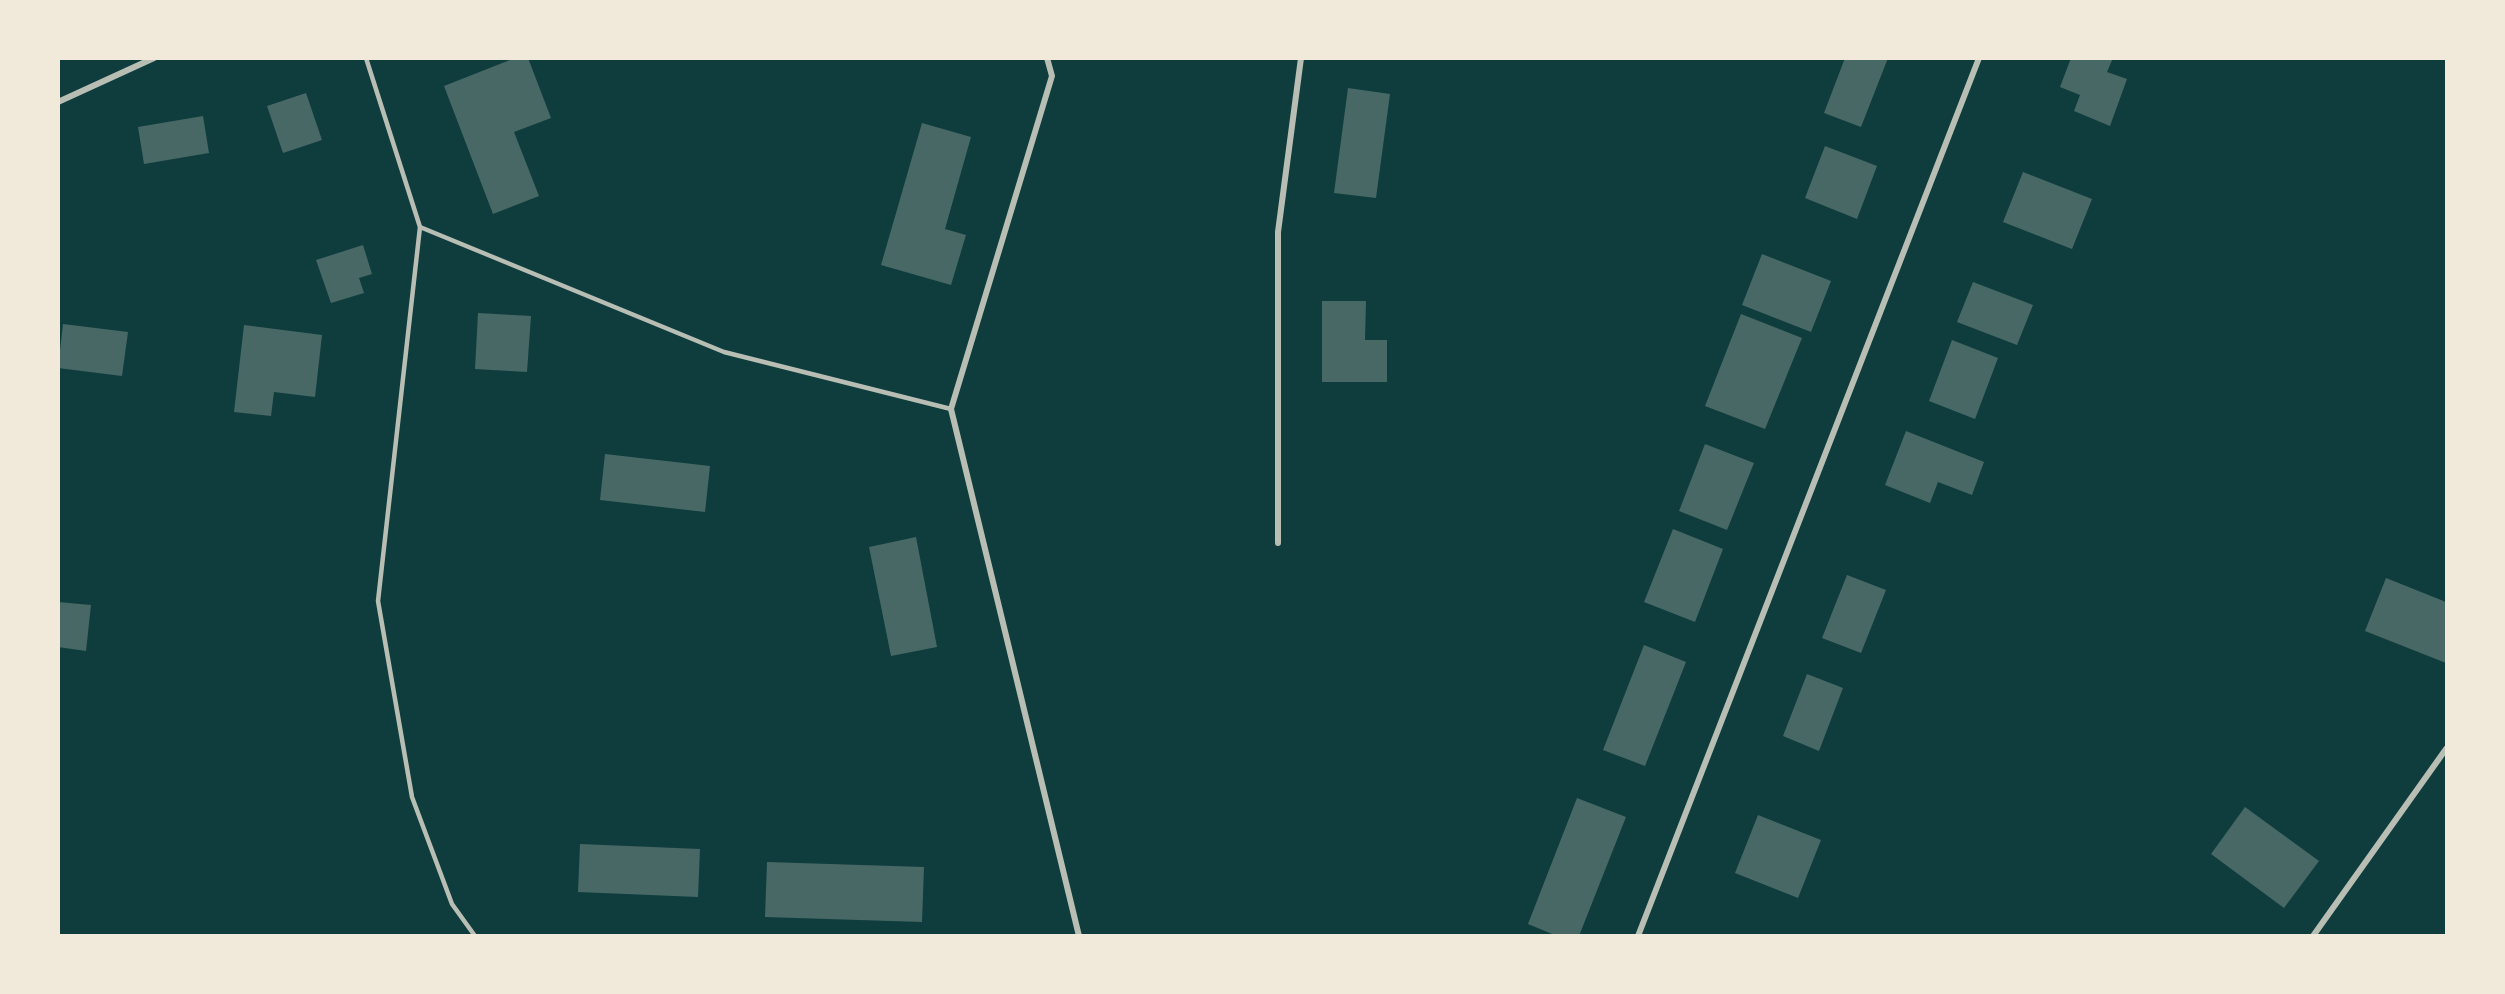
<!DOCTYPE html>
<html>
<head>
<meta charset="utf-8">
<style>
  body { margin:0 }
  #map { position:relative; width:2505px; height:994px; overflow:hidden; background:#0f3d3e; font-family:Lato,sans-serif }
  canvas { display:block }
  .frame { position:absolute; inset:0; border:60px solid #f1e9da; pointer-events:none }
</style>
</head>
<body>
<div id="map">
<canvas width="2505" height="994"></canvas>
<div class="frame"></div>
</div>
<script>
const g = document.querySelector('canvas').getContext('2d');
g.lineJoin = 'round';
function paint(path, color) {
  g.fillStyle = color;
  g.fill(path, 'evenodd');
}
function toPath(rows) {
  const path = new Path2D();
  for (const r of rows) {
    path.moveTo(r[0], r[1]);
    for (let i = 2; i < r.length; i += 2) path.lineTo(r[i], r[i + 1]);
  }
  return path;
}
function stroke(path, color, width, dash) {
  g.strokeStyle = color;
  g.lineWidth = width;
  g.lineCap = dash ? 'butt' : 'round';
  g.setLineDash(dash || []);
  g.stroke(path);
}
paint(toPath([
  [515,58,528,58,551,118,514,132,539,196,493,214,444,86],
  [1845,58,1888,58,1861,127,1824,113],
  [2071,58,2113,58,2107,72,2127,79,2110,126,2074,111,2080,95,2060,87],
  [1348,88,1390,94,1376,198,1334,193],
  [306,93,322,140,283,153,267,106],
  [203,116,209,153,144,164,138,127],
  [922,123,971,137,945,229,966,235,951,285,881,265],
  [1825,146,1877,166,1857,219,1805,198],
  [2023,172,2092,199,2072,249,2003,222],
  [363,245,372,274,359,278,364,293,331,303,316,260],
  [1762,254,1831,281,1811,332,1742,305],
  [1973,282,2033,305,2017,345,1957,322],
  [1322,301,1366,301,1365,340,1387,340,1387,382,1322,382],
  [478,313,531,316,527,372,475,369],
  [1741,314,1802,338,1765,429,1705,406],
  [63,324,128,332,122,376,58,368],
  [244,325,322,335,315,397,274,392,271,416,234,412],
  [1952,340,1998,358,1975,419,1929,401],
  [1906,431,1984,462,1972,495,1938,482,1930,503,1885,485],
  [1705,444,1754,463,1727,530,1679,511],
  [605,454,710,466,705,512,600,500],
  [1673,529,1723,549,1695,622,1644,602],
  [916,537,937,647,891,656,869,547],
  [1847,575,1886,590,1861,653,1822,638],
  [2386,578,2446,602,2446,663,2365,631],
  [58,602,91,605,86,651,58,647],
  [1644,645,1686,662,1645,766,1603,750],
  [1807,674,1843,688,1819,751,1783,736],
  [1577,798,1626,817,1579,936,1557,936,1528,924],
  [2245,807,2319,861,2284,908,2211,854],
  [1758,815,1821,840,1798,898,1735,873],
  [580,844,700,849,698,897,578,892],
  [767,862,924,867,922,922,765,917]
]), '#486865');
stroke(toPath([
  [366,58,420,227,378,601,412,797,452,904,475,936],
  [420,227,724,352,951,409]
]), '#b8beb3', 4.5);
stroke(toPath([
  [1047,58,1052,76,951,409,1079,936],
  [58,102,154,58],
  [1278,543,1278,232,1301,58],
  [1638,936,1979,58],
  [2313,936,2446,749]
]), '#b8beb3', 6);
</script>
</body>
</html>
